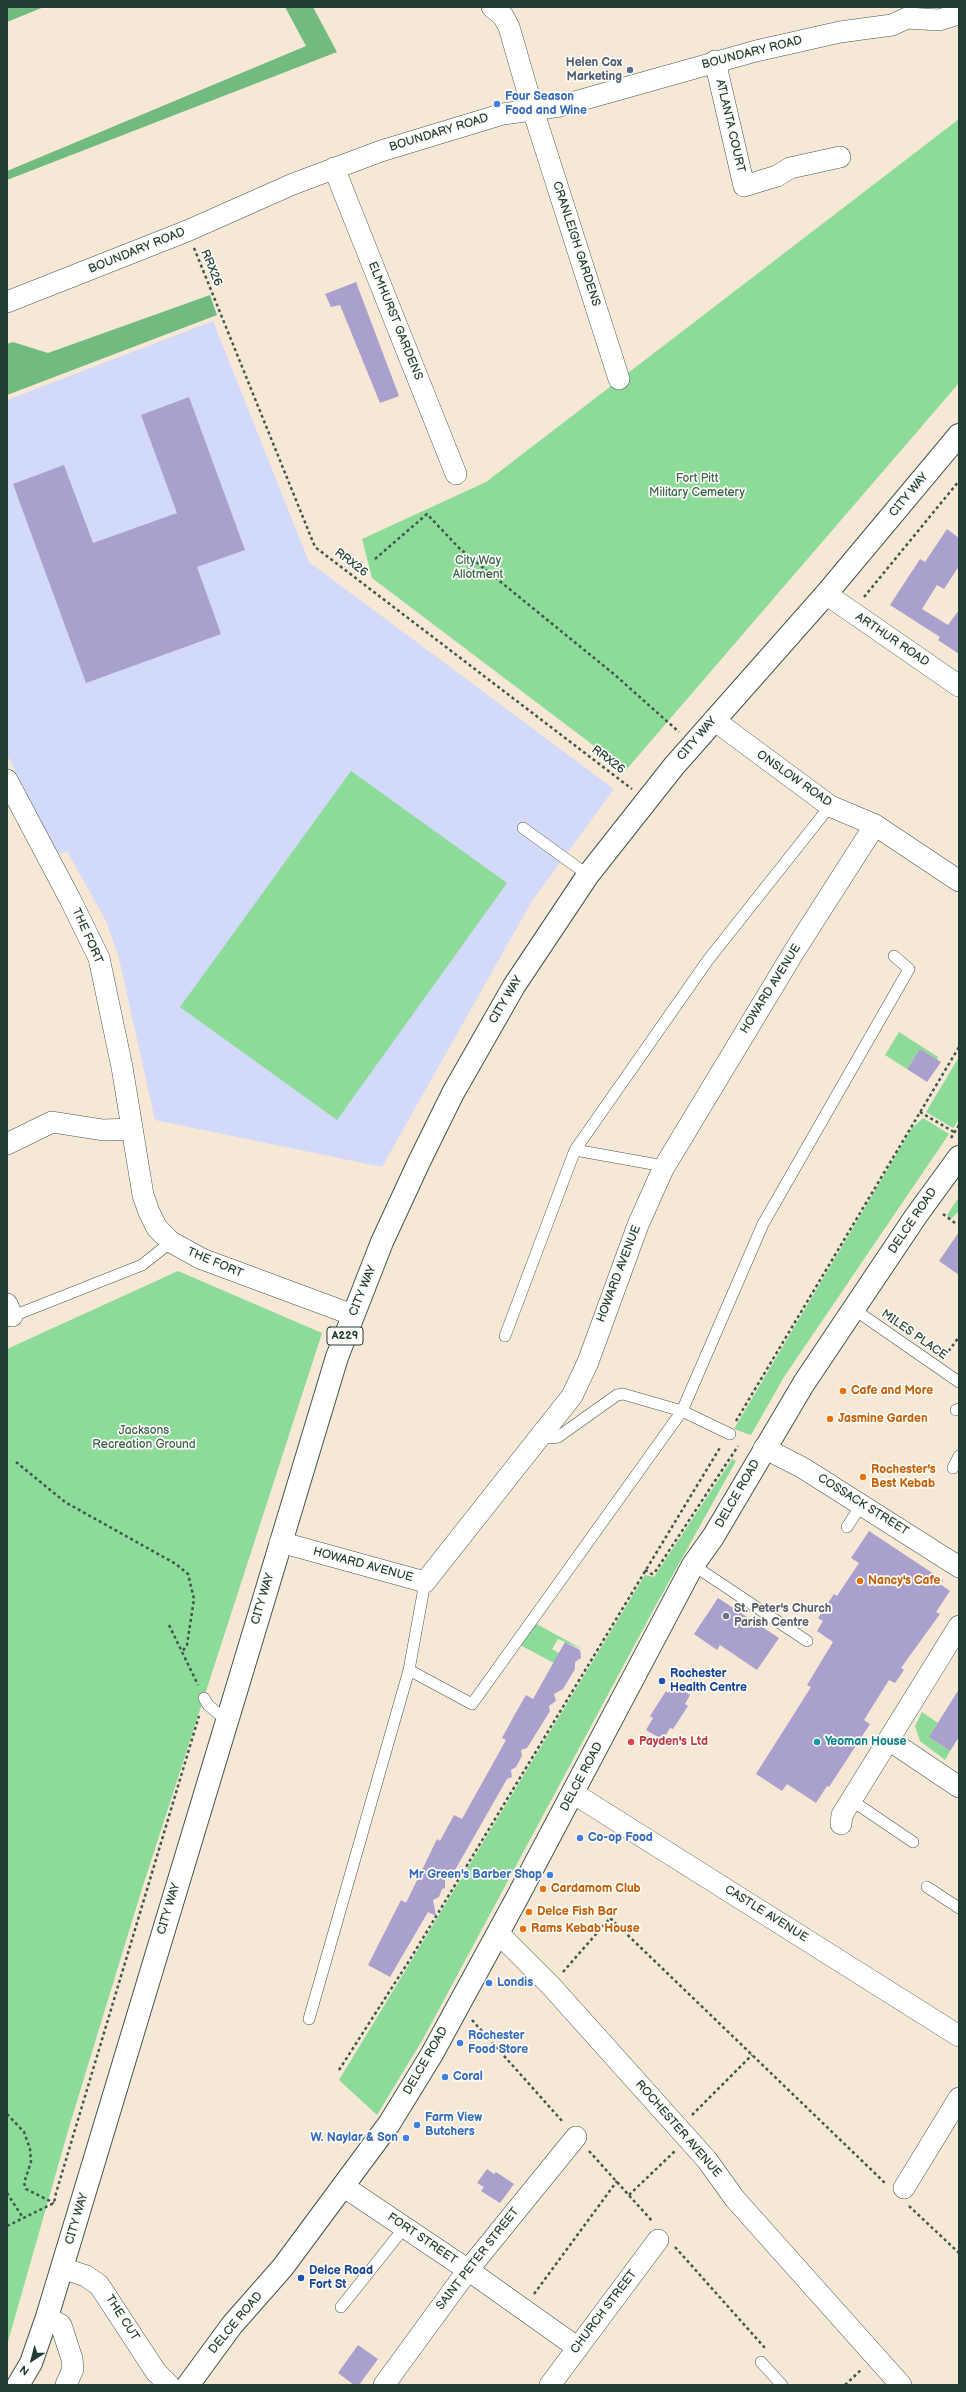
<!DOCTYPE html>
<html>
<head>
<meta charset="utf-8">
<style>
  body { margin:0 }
  #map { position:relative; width:966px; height:2392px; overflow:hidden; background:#f7e8d5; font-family:"Balsamiq Sans",sans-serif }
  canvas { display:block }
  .frame { position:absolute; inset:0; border:8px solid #1f3d34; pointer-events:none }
  .north { position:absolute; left:12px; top:2340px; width:40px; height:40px; -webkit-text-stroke:3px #fdfcf7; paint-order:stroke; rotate:216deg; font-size:11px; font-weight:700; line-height:16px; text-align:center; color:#1f3d34 }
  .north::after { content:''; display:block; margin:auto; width:14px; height:18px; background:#1f3d34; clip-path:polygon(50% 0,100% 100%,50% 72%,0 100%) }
</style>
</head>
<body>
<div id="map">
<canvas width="966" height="2392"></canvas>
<div class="frame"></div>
<div class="north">N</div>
</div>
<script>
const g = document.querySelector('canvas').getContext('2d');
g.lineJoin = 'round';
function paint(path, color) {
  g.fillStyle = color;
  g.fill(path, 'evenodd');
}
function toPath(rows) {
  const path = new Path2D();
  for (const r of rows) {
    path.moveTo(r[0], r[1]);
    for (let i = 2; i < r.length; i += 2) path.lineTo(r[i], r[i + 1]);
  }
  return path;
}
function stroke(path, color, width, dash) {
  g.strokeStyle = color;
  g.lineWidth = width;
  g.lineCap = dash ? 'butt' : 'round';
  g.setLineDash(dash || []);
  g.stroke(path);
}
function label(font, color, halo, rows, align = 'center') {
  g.font = font + ' "Balsamiq Sans",sans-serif';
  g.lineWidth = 3.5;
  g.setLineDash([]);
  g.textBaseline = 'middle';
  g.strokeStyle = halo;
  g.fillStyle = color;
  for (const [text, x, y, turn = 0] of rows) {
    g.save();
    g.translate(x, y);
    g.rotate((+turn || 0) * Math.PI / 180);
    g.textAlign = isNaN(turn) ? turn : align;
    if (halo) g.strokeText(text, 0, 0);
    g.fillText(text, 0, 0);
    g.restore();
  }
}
paint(toPath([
  [213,321,309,562,614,789,532,901,382,1167,155,1120,119,958,106,921,67,851,58,855,7,755,7,400]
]), '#d3d9f9');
paint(toPath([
  [959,119,959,383,626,770,372,578,362,539,486,482],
  [351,771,507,883,337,1120,180,1007],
  [899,1032,938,1057,937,1060,920,1049,907,1069,885,1055],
  [959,1057,959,1119,953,1128,926,1112],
  [923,1118,949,1134,784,1377,751,1435,734,1429,912,1128],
  [959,1197,959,1211,951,1219,947,1215],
  [178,1271,322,1333,141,1892,70,2124,7,2345,7,1349],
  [735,1455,732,1459,736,1461,656,1605,423,2039,377,2115,339,2080,645,1575,654,1577],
  [535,1623,584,1650,558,1639,552,1649,559,1653,554,1663,520,1645],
  [922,1712,938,1723,929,1737,950,1751,945,1760,920,1741,915,1726]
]), '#8ddb98');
paint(toPath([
  [7,7,44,7,7,22],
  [285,7,313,7,337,52,7,180,7,171,306,46],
  [210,295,217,315,7,395,7,344,13,342,48,353]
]), '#72bb80');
paint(toPath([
  [356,282,399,396,380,403,340,305,331,307,325,294],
  [189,397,245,550,197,567,221,634,86,683,13,484,64,465,93,543,177,513,141,415],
  [947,529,959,538,959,566,944,589,937,585,922,609,948,625,959,610,959,654,938,640,940,637,890,605,920,559,925,562],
  [920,1049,941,1062,927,1082,907,1069],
  [959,1232,959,1275,939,1261],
  [869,1531,943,1580,940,1584,950,1591,936,1612,940,1614,901,1668,904,1670,895,1683,889,1680,864,1720,870,1724,829,1787,827,1786,816,1803,787,1784,782,1791,756,1774,811,1687,807,1685,833,1642,817,1631,823,1621,818,1618,834,1594,837,1596,859,1563,851,1558],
  [718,1598,779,1638,757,1670,720,1645,717,1650,694,1634],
  [565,1642,580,1650,581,1658,575,1662,575,1669,563,1689,554,1694,556,1701,549,1706,550,1711,527,1748,521,1750,522,1756,516,1767,511,1770,512,1777,507,1779,451,1877,445,1880,445,1888,442,1889,439,1897,433,1900,436,1916,428,1912,390,1977,368,1965,401,1900,406,1903,437,1839,440,1841,454,1815,462,1819,506,1740,502,1738,515,1714,526,1695,533,1699],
  [674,1684,690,1695,685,1704,688,1706,673,1729,670,1728,663,1740,646,1730,653,1718,650,1716,666,1691,668,1693],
  [959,1689,959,1737,950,1751,929,1737],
  [487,2169,494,2174,496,2172,514,2184,500,2203,481,2191,484,2187,477,2183],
  [358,2345,378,2359,359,2385,354,2385,338,2373]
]), '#a9a0cd');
const lane = toPath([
  [523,828,588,875],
  [575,1150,664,1166],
  [855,1310,959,1382],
  [8,1318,142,1265,171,1242],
  [505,1336,575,1150,708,960,830,806],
  [956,1410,959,1409],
  [544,1434,551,1438,558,1437,617,1395,623,1394,682,1411,730,1434],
  [953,1468,959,1456],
  [847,1527,861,1505],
  [693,1565,807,1641],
  [409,1670,472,1704,682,1411,763,1224,909,969,894,956],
  [204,1698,208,1705,226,1720],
  [851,1800,913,1842],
  [927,1887,959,1908],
  [309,2019,409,1670,425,1582],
  [341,2307,404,2228],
  [761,2362,782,2385]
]);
const street = toPath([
  [492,7,503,16,509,27,533,110,619,379],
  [715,61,744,186,777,176,790,168,840,157],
  [334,168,456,474],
  [7,302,187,231,293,184,381,151,503,114,560,106,756,51,840,32,892,25,907,18,939,20,959,14],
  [826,594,959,686],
  [714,720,830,806,875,825,959,881],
  [7,780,70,899,99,958,122,1067,143,1195,149,1212,157,1228,171,1242,202,1259,353,1315],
  [7,1144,52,1122,103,1130,132,1129],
  [7,1304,12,1316],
  [764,1448,803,1468,959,1567],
  [280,1542,425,1582,572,1396,588,1362,638,1225,663,1169,795,950,875,825],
  [889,1740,959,1787],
  [573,1793,959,2036],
  [841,1824,842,1815,959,1626],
  [498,1933,551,1986,707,2160,735,2199,901,2385],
  [343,2186,468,2270,578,2348],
  [904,2188,959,2098],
  [62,2268,86,2276,99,2285,156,2372,169,2385],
  [47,2317,61,2325,72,2359,73,2369,66,2385],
  [384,2385,468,2270,576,2137],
  [550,2385,658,2240]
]);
const secondary = toPath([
  [188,2385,232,2325,283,2267,389,2124,432,2054,517,1898,693,1565,713,1537,804,1383,916,1216,959,1157]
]);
const primary = toPath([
  [18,2385,31,2363,47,2317,337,1357,382,1242,419,1162,453,1093,514,986,588,875,674,766,826,594,959,435]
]);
stroke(lane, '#3f574c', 12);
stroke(street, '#3f574c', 22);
stroke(secondary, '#3f574c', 24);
stroke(primary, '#3f574c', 24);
stroke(toPath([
  [194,248,315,547,632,789],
  [375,559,427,514,459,548,615,675,679,732],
  [864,597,959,481],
  [920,1112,954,1132],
  [951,1138,959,1125],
  [943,1214,955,1223,959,1223],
  [945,1356,959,1337],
  [736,1421,959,1047],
  [16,1462,65,1502,176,1564,188,1574,194,1599,187,1645,182,1652],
  [645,1570,652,1574,655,1572,738,1446],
  [169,1625,198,1685],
  [563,1972,610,1918,885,2183],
  [472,2020,563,2122],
  [339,2070,409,1961,721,1446],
  [7,2114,24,2132,30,2149,31,2162,24,2183,26,2189,54,2203],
  [692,2115,752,2055],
  [589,2151,653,2222],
  [7,2193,23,2218],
  [629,2195,675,2151],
  [909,2206,959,2253],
  [7,2226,54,2203,56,2193,199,1716],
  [675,2247,765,2348],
  [534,2294,617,2181],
  [845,2385,862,2369]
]), '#3f574c', 2.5, [3, 3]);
stroke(lane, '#fff', 11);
stroke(street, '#fff', 21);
stroke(secondary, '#fff', 22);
stroke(primary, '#fff', 22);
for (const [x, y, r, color] of [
  [630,70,4,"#5c6f8a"],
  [497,104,4,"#3f7fe0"],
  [843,1391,4,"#e8710a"],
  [830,1419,4,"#e8710a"],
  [863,1477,4,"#e8710a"],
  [860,1581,4,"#e8710a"],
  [726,1616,4,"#6b7280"],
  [662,1681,4,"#1a4fb4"],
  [631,1742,4,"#e0444e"],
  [817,1742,4,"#0f9aa8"],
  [580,1838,4,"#3f7fe0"],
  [550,1875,4,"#3f7fe0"],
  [543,1889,4,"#e8710a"],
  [529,1912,4,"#e8710a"],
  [523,1929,4,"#e8710a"],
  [489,1983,4,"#3f7fe0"],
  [460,2043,4,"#3f7fe0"],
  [445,2077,4,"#3f7fe0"],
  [417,2125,4,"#3f7fe0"],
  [406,2138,4,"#3f7fe0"],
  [301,2278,4,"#1a4fb4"]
]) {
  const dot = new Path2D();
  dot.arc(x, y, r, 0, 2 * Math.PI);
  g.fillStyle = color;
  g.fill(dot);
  stroke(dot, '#fdfcf7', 1.5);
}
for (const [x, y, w] of [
  [345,1336,36]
]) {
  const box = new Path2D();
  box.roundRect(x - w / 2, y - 9, w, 18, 3);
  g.fillStyle = '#fdfcf7';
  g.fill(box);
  stroke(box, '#1f3d34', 1);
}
label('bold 11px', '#1f3d34', null, [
  ["A229",345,1336]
]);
label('12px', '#1f3d34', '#fdfcf7', [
  ["BOUNDARY ROAD",752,53,-14],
  ["ATLANTA COURT",730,126,77],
  ["BOUNDARY ROAD",439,133,-17],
  ["CRANLEIGH GARDENS",576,244,72],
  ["BOUNDARY ROAD",137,251,-22],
  ["RRX26",211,268,68],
  ["ELMHURST GARDENS",395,321,68],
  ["CITY WAY",909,495,-50],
  ["RRX26",351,563,37],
  ["ARTHUR ROAD",892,640,34],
  ["CITY WAY",697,739,-49],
  ["RRX26",608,760,37],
  ["ONSLOW ROAD",794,779,35],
  ["THE FORT",87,936,66],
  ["HOWARD AVENUE",771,989,-58],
  ["CITY WAY",506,1000,-59],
  ["DELCE ROAD",913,1221,-56],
  ["THE FORT",215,1263,23],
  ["HOWARD AVENUE",619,1274,-69],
  ["CITY WAY",363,1291,-68],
  ["MILES PLACE",914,1335,35],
  ["DELCE ROAD",738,1494,-60],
  ["COSSACK STREET",863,1505,32],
  ["HOWARD AVENUE",363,1565,15],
  ["CITY WAY",263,1599,-73],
  ["DELCE ROAD",582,1777,-62],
  ["CITY WAY",169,1909,-73],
  ["CASTLE AVENUE",766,1914,32],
  ["DELCE ROAD",426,2061,-60],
  ["ROCHESTER AVENUE",678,2129,49],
  ["CITY WAY",77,2219,-73],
  ["FORT STREET",422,2239,34],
  ["SAINT PETER STREET",478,2259,-52],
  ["CHURCH STREET",604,2312,-53],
  ["THE CUT",122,2318,57],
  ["DELCE ROAD",236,2323,-50]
]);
label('bold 12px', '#4e5e75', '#fdfcf7', [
  ["Helen Cox",622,63],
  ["Marketing",622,77]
], 'right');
label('bold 12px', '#366cbe', '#fdfcf7', [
  ["Four Season",505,97],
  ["Food and Wine",505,111],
  ["Co-op Food",588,1838],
  ["Mr Green's Barber Shop",542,1875,"right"],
  ["Londis",497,1983],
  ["Rochester",468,2036],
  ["Food Store",468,2050],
  ["Coral",453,2077],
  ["Farm View",425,2118],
  ["Butchers",425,2132],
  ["W. Naylar & Son",398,2138,"right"]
], 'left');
label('12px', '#3a644d', '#fdfcf7', [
  ["Fort Pitt",697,479],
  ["Military Cemetery",697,493],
  ["City Way",478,561],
  ["Allotment",478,575],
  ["Jacksons",144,1431],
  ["Recreation Ground",144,1445]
]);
label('bold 12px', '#c56008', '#fdfcf7', [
  ["Cafe and More",851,1391],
  ["Jasmine Garden",838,1419],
  ["Rochester's",871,1470],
  ["Best Kebab",871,1484],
  ["Nancy's Cafe",868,1581],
  ["Cardamom Club",551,1889],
  ["Delce Fish Bar",537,1912],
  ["Rams Kebab House",531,1929]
], 'left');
label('bold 12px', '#5b616d', '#fdfcf7', [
  ["St. Peter's Church",734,1609],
  ["Parish Centre",734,1623]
], 'left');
label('bold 12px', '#164399', '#fdfcf7', [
  ["Rochester",670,1674],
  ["Health Centre",670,1688],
  ["Delce Road",309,2271],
  ["Fort St",309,2285]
], 'left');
label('bold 12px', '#be3a42', '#fdfcf7', [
  ["Payden's Ltd",639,1742]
], 'left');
label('bold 12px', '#0d838f', '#fdfcf7', [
  ["Yeoman House",825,1742]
], 'left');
</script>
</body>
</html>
